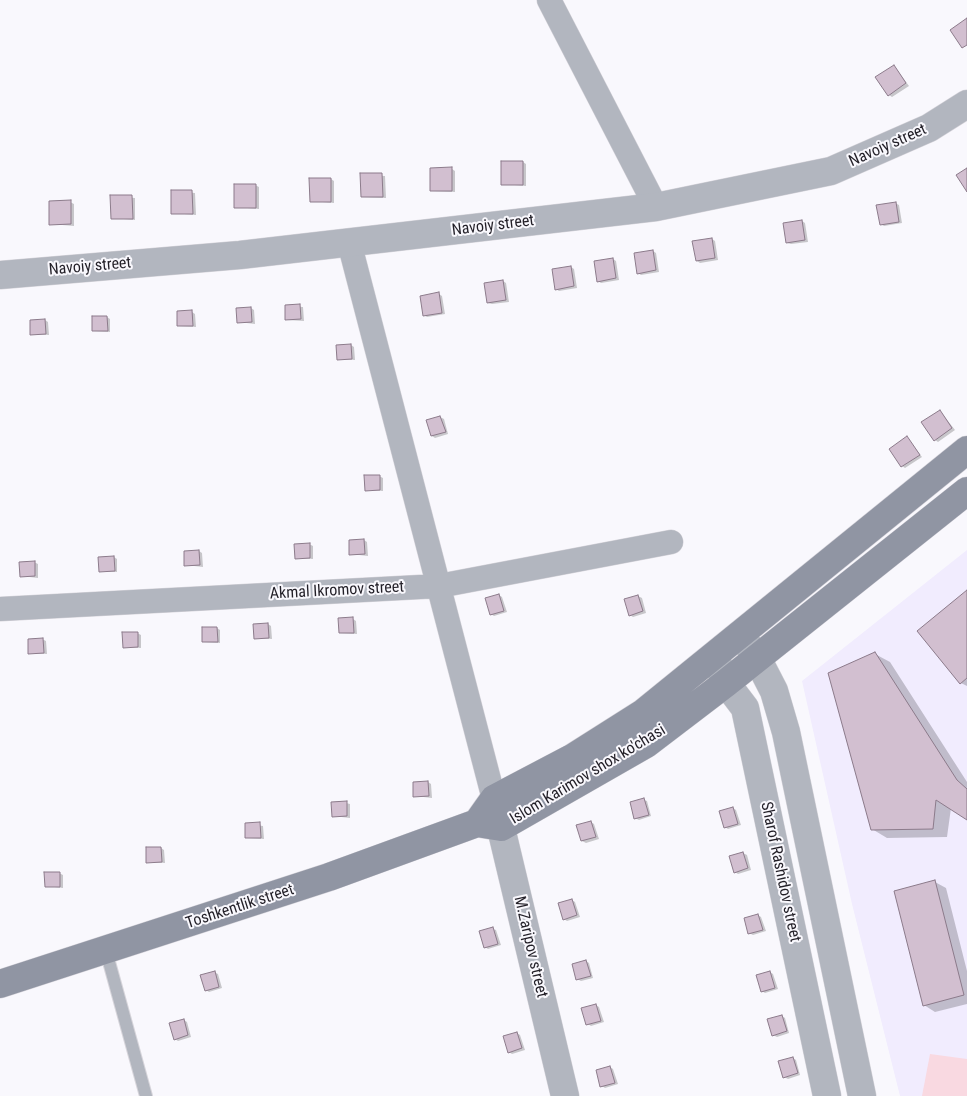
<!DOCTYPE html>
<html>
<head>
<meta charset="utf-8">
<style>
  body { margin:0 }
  canvas { display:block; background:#f9f8fd }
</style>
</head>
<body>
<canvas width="967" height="1096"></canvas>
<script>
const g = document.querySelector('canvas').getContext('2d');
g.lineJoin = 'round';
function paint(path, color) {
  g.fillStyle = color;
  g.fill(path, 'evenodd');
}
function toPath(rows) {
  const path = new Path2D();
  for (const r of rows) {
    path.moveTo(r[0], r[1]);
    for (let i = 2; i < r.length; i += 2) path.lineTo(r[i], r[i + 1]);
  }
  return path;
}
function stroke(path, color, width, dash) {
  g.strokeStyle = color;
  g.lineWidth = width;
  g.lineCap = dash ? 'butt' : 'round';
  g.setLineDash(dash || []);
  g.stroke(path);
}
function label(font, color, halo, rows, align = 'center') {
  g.font = font + ' "Roboto Condensed",sans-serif';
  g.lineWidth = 4;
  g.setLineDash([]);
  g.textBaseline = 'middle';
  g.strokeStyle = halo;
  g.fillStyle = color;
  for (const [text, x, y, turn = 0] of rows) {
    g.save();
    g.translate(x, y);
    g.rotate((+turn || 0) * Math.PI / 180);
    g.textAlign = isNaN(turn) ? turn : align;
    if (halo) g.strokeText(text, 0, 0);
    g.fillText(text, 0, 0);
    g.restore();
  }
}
paint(toPath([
  [967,550,967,1096,900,1096,852,904,802,681]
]), '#f1ecfe');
paint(toPath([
  [930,1054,967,1059,967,1096,922,1096]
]), '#f9d9e1');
paint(toPath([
  [894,66,909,86,892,97,889,95],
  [523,162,526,164,526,186,503,184],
  [452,169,455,171,455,192,432,191],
  [362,175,385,176,386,198,362,197],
  [331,179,334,181,334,203,311,201],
  [255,185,259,187,259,209,235,207],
  [172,191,195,193,196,215,172,213],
  [112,196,135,198,135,220,112,218],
  [70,202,74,204,74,226,50,224],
  [895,203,899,205,902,223,884,226,881,224],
  [802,221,805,223,808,242,791,244,787,243],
  [712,239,715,241,718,260,700,263,697,261],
  [653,251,656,253,659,272,641,275,638,273],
  [613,259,616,261,619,280,601,283,598,281],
  [571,267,574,269,577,288,559,291,556,289],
  [503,281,506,283,509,302,492,304,488,303],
  [439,294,442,296,445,314,427,317,424,315],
  [286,306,303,307,304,321,287,320],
  [251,308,254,310,255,324,238,322,237,309],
  [192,312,195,314,196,327,179,326],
  [107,317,110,319,110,332,94,331],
  [45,320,48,322,49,335,32,334],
  [351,345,354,347,355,360,338,359],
  [940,411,955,430,938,442,935,440],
  [440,417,444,419,448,434,435,438,432,436],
  [907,438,922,457,905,468,902,466],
  [379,476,383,478,383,491,366,490],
  [364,540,367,542,368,556,350,554],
  [309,544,313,546,313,559,296,558],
  [199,551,202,553,203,567,185,565],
  [114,557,117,559,117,572,100,571],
  [34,562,38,564,38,578,21,576],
  [967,591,967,686,961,683],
  [499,595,502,597,507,612,494,616,491,614],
  [638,596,642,598,646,613,633,617,630,615],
  [353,619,356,621,357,634,340,633],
  [268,624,271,626,272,639,255,638],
  [217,628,220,630,220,643,204,642],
  [137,633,141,635,141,648,124,647],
  [42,639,46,641,47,654,29,653],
  [875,654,890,662,967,782,967,819,951,808,947,837,887,838,872,829],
  [428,782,431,784,432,798,415,796],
  [644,800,647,801,651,816,639,820,635,818],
  [346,803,350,804,350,818,333,816],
  [733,808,736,810,741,825,728,829,725,827],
  [591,822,594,824,599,839,586,843,582,841],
  [246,824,263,826,264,839,247,838],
  [161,848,164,850,165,863,148,862],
  [743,853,747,855,751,870,738,874,735,872],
  [59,873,63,875,63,888,46,886],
  [935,882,946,888,967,971,967,1004,935,1012,924,1005],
  [572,900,575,902,580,917,567,921,564,919],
  [758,915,761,917,766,931,753,935,749,933],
  [493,929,496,930,501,945,488,949,485,947],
  [586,961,589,963,593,978,581,981,577,979],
  [214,972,218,974,222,988,209,992,206,990],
  [770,972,773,974,778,989,765,993,762,991],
  [596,1005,599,1007,604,1022,591,1026,588,1024],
  [782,1016,785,1018,789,1033,777,1037,773,1035],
  [184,1020,187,1022,191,1037,178,1041,175,1039],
  [517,1033,520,1035,525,1050,512,1054,509,1052],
  [793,1058,796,1060,800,1075,788,1079,784,1077],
  [610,1067,613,1069,618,1084,605,1088,602,1086]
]), '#0003');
const building = toPath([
  [967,18,967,45,962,48,950,30,967,18],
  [894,65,906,83,888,96,875,77,894,65],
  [501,161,523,161,523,185,501,185,501,161],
  [452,167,452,191,430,191,430,168,452,167],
  [967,168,967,192,956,175,967,168],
  [360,173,382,173,383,197,361,197,360,173],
  [309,178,331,178,331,202,310,202,309,178],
  [234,184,256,184,256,208,234,208,234,184],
  [171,190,192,190,193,214,171,214,171,190],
  [110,195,132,195,133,219,111,219,110,195],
  [71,200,71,224,49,225,49,201,71,200],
  [896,202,899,222,880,225,876,205,896,202],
  [802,220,805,240,786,243,783,223,802,220],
  [712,238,715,258,696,261,692,241,712,238],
  [653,250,656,270,637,274,634,253,653,250],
  [613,258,616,278,597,282,594,261,613,258],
  [571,266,574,286,555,290,552,269,571,266],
  [503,280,506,300,487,303,484,283,503,280],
  [439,292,442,313,423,316,420,296,439,292],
  [300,304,301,319,285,320,285,305,300,304],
  [251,307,252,322,237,323,236,308,251,307],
  [192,310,193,326,177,326,177,311,192,310],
  [92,316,107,316,108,331,92,331,92,316],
  [45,319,46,334,30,335,30,320,45,319],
  [351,344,352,359,337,360,336,345,351,344],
  [940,410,952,428,934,441,921,422,940,410],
  [440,416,446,432,431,436,426,420,440,416],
  [907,436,920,455,901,467,889,449,907,436],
  [364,475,380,475,380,490,365,491,364,475],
  [364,539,365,554,349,555,349,540,364,539],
  [310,543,310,558,295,559,294,544,310,543],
  [199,550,200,565,184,566,184,551,199,550],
  [114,556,115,571,99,572,98,557,114,556],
  [35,561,35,576,20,577,19,562,35,561],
  [967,590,967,678,960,684,917,631,967,590],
  [499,594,504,611,490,615,485,598,499,594],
  [638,595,643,611,629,616,624,599,638,595],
  [353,617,354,633,339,633,338,618,353,617],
  [268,623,269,638,254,639,253,624,268,623],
  [202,627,217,627,218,642,202,642,202,627],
  [122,632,138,632,138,647,123,648,122,632],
  [43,638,44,653,28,654,28,639,43,638],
  [875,652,957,780,967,789,967,820,936,800,933,829,871,830,828,673,875,652],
  [428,781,429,796,413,797,413,782,428,781],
  [644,798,649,815,634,819,630,802,644,798],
  [347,801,347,816,332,817,331,802,347,801],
  [733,807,738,824,724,828,719,811,733,807],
  [591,821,596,837,581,841,576,825,591,821],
  [260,822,261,838,245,838,245,823,260,822],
  [146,847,161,847,162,862,146,863,146,847],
  [743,852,748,868,734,873,729,856,743,852],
  [44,872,60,872,60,887,45,887,44,872],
  [935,880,964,995,923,1006,894,891,935,880],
  [572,899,577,915,563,920,558,903,572,899],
  [758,914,763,930,748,934,744,918,758,914],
  [493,927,498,944,484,948,479,931,493,927],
  [586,960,591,976,576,980,572,964,586,960],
  [215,971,219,987,205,991,200,975,215,971],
  [770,971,775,988,761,992,756,975,770,971],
  [596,1004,601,1021,586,1025,581,1008,596,1004],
  [782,1015,787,1031,772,1036,767,1019,782,1015],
  [184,1019,188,1035,174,1040,169,1023,184,1019],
  [517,1032,522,1048,508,1053,503,1036,517,1032],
  [793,1057,798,1073,783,1078,778,1061,793,1057],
  [610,1066,615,1083,600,1087,596,1070,610,1066]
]);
paint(building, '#d2bfd0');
stroke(building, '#8c7b8b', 1);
const service = toPath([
  [106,951,146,1096]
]);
const minor = toPath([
  [549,0,656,207],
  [349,242,494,799],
  [0,609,439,586,671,542]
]);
const tertiary = toPath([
  [0,275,240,255,656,207,831,171,929,128,967,104],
  [743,638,757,658,774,691,786,732,862,1096],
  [717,662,726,683,745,708,827,1096],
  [495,803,565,1096]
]);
const secondary = toPath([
  [477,823,494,799,572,758,643,713,967,450],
  [0,984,329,877,477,823,501,827,646,744,726,683,967,491]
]);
stroke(service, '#d7d5db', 14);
stroke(minor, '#d7d5db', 25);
stroke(tertiary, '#d7d5db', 29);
stroke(secondary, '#d7d5db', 29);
stroke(service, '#b2b6bf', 12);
stroke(minor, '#b2b6bf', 24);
stroke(tertiary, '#b2b6bf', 28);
stroke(secondary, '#9095a3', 28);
label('16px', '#221f27', '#f9f8fd', [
  ["Navoiy street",888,146,-24],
  ["Navoiy street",493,226,-7],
  ["Navoiy street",90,267,-5],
  ["Akmal Ikromov street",337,591,-3],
  ["Islom Karimov shox ko'chasi",588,775,-31],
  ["Sharof Rashidov street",780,872,78],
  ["Toshkentlik street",240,907,-18],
  ["M.Zaripov street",530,947,77]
]);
</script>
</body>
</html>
